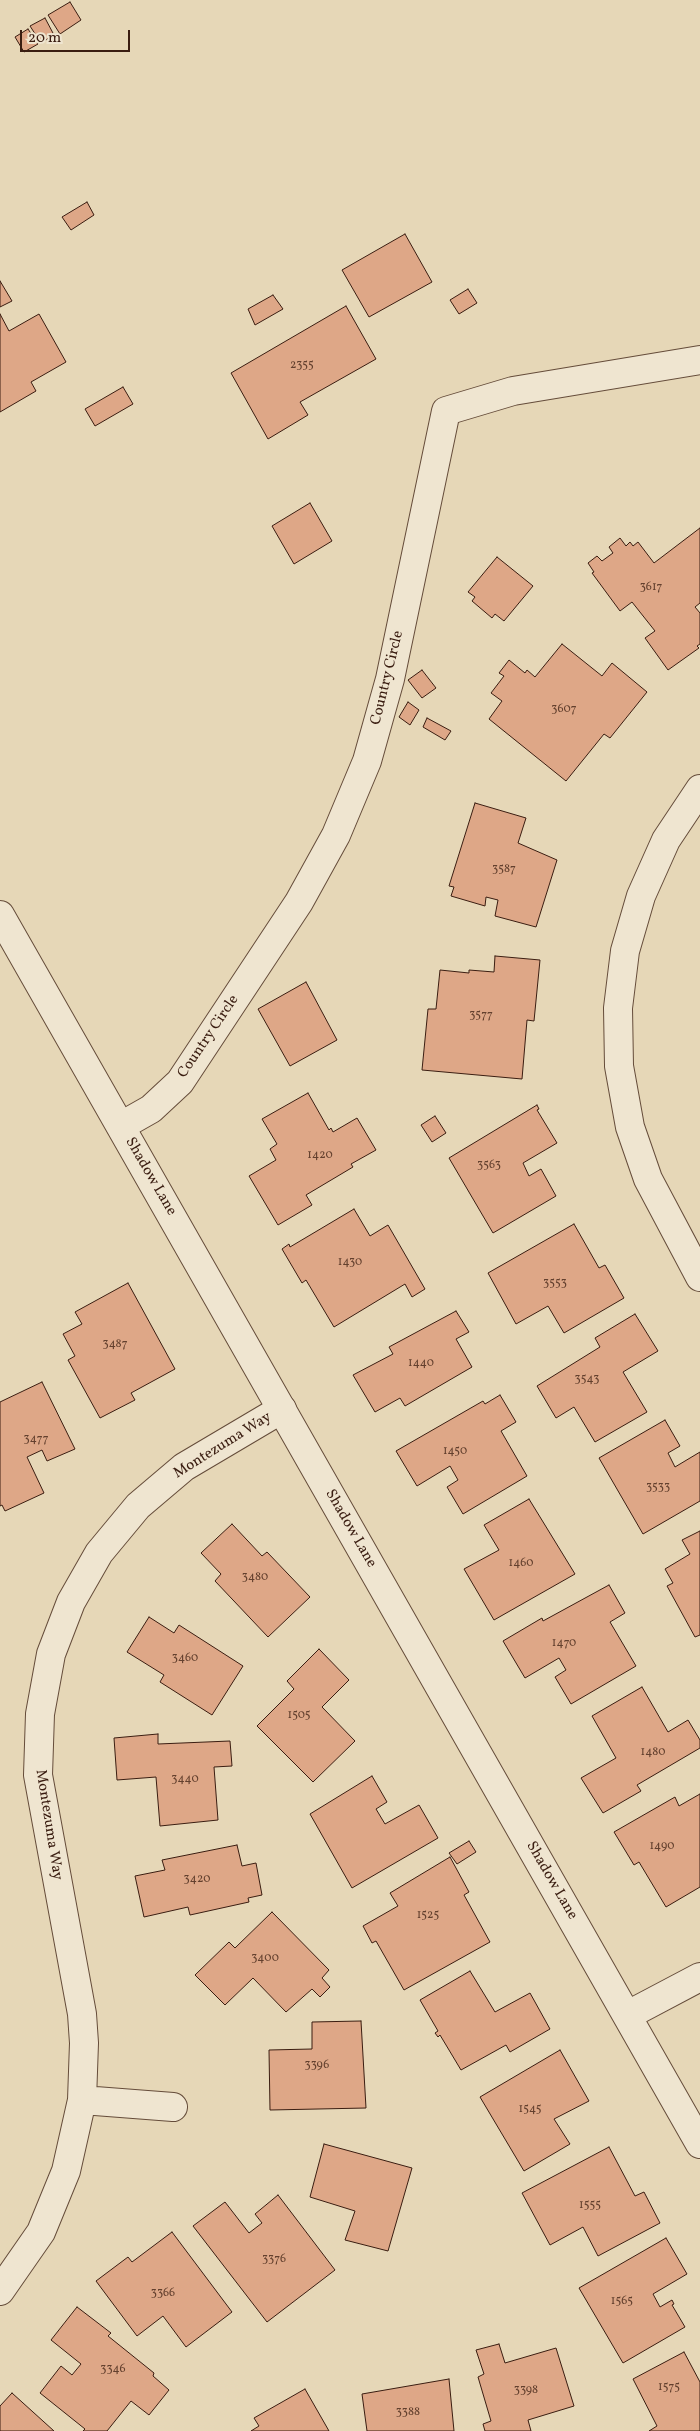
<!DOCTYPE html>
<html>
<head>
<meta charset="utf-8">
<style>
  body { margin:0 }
  #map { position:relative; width:700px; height:2431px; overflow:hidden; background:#e6d7b7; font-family:Vollkorn,serif }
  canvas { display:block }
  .scale { position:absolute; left:20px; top:30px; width:110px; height:22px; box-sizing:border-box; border:2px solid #3a1d11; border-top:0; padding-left:6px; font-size:15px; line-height:18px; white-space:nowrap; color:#3a1d11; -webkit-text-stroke:4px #efe5d0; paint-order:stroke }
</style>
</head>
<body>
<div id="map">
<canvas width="700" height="2431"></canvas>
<div class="scale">20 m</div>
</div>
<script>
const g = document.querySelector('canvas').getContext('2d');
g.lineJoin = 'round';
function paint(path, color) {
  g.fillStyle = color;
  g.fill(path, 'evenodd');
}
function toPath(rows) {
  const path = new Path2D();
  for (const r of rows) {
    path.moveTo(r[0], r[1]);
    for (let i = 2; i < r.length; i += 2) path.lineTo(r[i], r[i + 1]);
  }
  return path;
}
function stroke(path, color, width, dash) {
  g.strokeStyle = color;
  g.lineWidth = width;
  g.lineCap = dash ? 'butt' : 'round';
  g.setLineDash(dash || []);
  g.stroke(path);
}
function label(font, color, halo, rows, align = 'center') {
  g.font = font + ' Vollkorn,serif';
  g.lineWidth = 5;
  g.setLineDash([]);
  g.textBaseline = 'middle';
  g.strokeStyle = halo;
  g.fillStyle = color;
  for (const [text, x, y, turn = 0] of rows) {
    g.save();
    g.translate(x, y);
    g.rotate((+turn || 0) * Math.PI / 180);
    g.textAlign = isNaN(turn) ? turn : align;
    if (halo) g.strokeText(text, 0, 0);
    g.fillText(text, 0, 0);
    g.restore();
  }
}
const building = toPath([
  [70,2,81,20,60,34,48,15,70,2],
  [45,18,54,35,41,43,30,26,45,18],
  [28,29,38,44,24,52,15,37,28,29],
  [87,202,94,215,71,230,62,217,87,202],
  [405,234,432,282,369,317,342,270,405,234],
  [0,281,12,301,0,307,0,281],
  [468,289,477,303,459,314,450,300,468,289],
  [273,295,283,309,255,325,248,309,273,295],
  [346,306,376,359,300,402,308,415,268,439,231,373,346,306],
  [0,314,9,331,39,314,66,362,31,382,36,391,0,412,0,314],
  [123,387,133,404,95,426,85,409,123,387],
  [310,503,332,541,294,564,272,526,310,503],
  [700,528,700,603,695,607,700,613,700,644,697,646,699,648,668,670,645,638,655,631,632,602,620,611,592,573,594,572,588,563,597,556,602,561,613,553,609,547,620,538,626,546,630,542,633,546,638,542,654,563,700,528],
  [497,557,533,586,504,621,495,614,492,618,472,601,475,597,468,592,497,557],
  [562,644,602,676,612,663,647,692,610,738,604,734,566,781,489,719,502,701,491,693,504,676,499,673,509,660,525,673,527,670,535,677,562,644],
  [422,670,436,688,422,698,408,680,422,670],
  [408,702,419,710,410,725,399,717,408,702],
  [427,718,451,731,445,740,423,727,427,718],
  [475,803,526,818,518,843,557,860,536,927,495,916,498,900,486,897,485,906,451,896,454,887,449,886,475,803],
  [495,956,540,960,534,1021,527,1020,522,1079,422,1070,428,1009,436,1009,440,970,469,973,469,970,494,972,495,956],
  [306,982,337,1040,290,1066,258,1009,306,982],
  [308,1093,329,1130,331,1128,333,1132,357,1118,376,1150,351,1164,353,1167,306,1195,312,1205,278,1225,249,1176,276,1160,270,1149,277,1144,262,1119,308,1093],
  [537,1105,539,1109,537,1110,557,1143,523,1163,529,1176,541,1169,556,1196,493,1233,449,1158,537,1105],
  [435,1116,446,1133,432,1142,421,1125,435,1116],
  [354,1209,370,1236,388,1225,425,1289,412,1297,405,1284,334,1327,306,1280,302,1283,282,1249,289,1244,290,1247,354,1209],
  [574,1224,599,1268,605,1265,624,1298,564,1333,548,1306,516,1324,488,1273,574,1224],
  [128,1283,175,1369,131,1393,135,1400,100,1418,68,1360,75,1356,63,1334,82,1324,75,1312,128,1283],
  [456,1311,469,1332,456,1339,472,1367,405,1406,400,1398,375,1412,353,1375,393,1354,389,1347,456,1311],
  [635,1314,658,1351,623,1372,647,1412,595,1442,574,1407,556,1418,537,1386,600,1347,595,1338,635,1314],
  [42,1382,75,1449,47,1461,42,1450,27,1457,44,1493,5,1511,2,1505,0,1506,0,1402,42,1382],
  [500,1395,516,1422,501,1431,527,1476,463,1514,447,1487,458,1480,450,1466,417,1486,396,1451,483,1401,485,1404,500,1395],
  [665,1420,680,1446,668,1453,675,1467,700,1452,700,1501,643,1534,599,1458,665,1420],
  [529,1499,575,1574,494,1620,464,1569,499,1550,484,1525,529,1499],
  [232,1524,262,1556,267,1552,310,1597,268,1637,215,1581,221,1574,201,1553,232,1524],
  [700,1531,700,1635,695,1637,667,1586,673,1583,665,1569,690,1554,682,1540,700,1531],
  [609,1585,625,1613,610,1622,636,1666,571,1704,555,1677,566,1670,559,1658,525,1678,503,1641,542,1618,543,1621,609,1585],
  [149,1617,174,1633,179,1625,243,1666,212,1715,160,1682,164,1675,127,1652,149,1617],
  [319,1649,349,1680,322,1707,355,1741,313,1782,257,1726,294,1689,287,1681,319,1649],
  [642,1687,668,1732,688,1720,700,1740,700,1748,637,1785,641,1791,603,1813,581,1778,616,1758,592,1716,642,1687],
  [158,1734,158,1744,230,1741,232,1766,214,1767,218,1820,160,1826,156,1777,117,1780,114,1738,158,1734],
  [372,1776,387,1802,376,1809,385,1824,419,1805,438,1838,352,1888,310,1814,372,1776],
  [700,1794,700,1887,666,1907,639,1862,634,1865,614,1832,675,1797,679,1806,700,1794],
  [469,1841,476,1852,457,1864,449,1853,469,1841],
  [237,1845,242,1866,256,1863,262,1895,248,1898,249,1902,190,1915,188,1907,144,1917,135,1876,165,1870,162,1860,237,1845],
  [450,1857,469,1892,464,1895,490,1942,404,1990,376,1941,372,1943,363,1926,398,1906,390,1893,450,1857],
  [272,1912,329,1970,322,1978,330,1987,320,1997,312,1989,286,2012,253,1978,225,2005,195,1975,229,1942,235,1948,272,1912],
  [470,1971,495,2012,530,1993,550,2029,510,2052,506,2045,461,2070,440,2035,438,2037,435,2033,438,2031,420,2000,470,1971],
  [361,2021,366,2108,270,2110,269,2050,312,2049,312,2022,361,2021],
  [560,2050,589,2101,554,2119,570,2144,524,2171,480,2097,560,2050],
  [324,2144,412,2168,388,2251,345,2240,355,2211,310,2197,324,2144],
  [609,2147,635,2196,644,2192,660,2223,598,2256,583,2227,550,2245,522,2193,609,2147],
  [278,2195,335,2270,267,2322,193,2226,225,2202,249,2233,262,2223,255,2214,278,2195],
  [172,2232,232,2312,186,2347,163,2316,137,2336,96,2281,128,2257,132,2262,172,2232],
  [666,2238,687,2274,653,2294,660,2307,672,2300,674,2304,672,2305,685,2327,623,2363,579,2288,666,2238],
  [77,2307,111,2333,108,2336,154,2373,153,2376,169,2390,149,2415,131,2401,107,2431,83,2431,85,2429,40,2393,61,2366,72,2375,81,2364,51,2340,77,2307],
  [499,2344,505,2363,556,2348,574,2406,528,2420,531,2431,485,2431,483,2424,491,2421,478,2377,484,2374,476,2350,499,2344],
  [684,2352,700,2382,700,2431,649,2431,657,2426,633,2379,684,2352],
  [449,2379,454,2431,367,2431,362,2394,449,2379],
  [305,2389,329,2431,251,2431,259,2426,254,2418,305,2389],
  [12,2393,54,2431,0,2431,0,2406,12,2393]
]);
paint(building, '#dea787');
stroke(building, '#3a1d11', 1);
const minor = toPath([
  [700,789,666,840,641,896,625,951,618,1008,619,1066,630,1127,648,1179,700,1277],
  [121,1126,151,1109,180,1082,299,902,336,835,367,761,390,679,446,411,513,391,700,360],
  [628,2015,700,1977],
  [82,2100,173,2107],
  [0,2291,41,2232,66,2171,82,2100,84,2043,82,2014,38,1775,40,1714,51,1654,71,1602,99,1553,138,1506,184,1467,282,1409]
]);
const tertiary = toPath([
  [0,915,700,2144]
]);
stroke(minor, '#654c3a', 30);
stroke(tertiary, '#654c3a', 30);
stroke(minor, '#efe5d0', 28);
stroke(tertiary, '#efe5d0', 28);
label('12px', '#63402e', null, [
  ["2355",302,366],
  ["3617",651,588],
  ["3607",564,710],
  ["3587",504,870],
  ["3577",481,1016],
  ["1420",320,1156],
  ["3563",489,1166],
  ["1430",350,1263],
  ["3553",555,1284],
  ["3487",115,1345],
  ["1440",421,1364],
  ["3543",587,1380],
  ["3477",36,1440],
  ["1450",455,1452],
  ["3533",658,1488],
  ["1460",521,1564],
  ["3480",255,1578],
  ["1470",564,1644],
  ["3460",185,1659],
  ["1505",299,1716],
  ["1480",653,1753],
  ["3440",185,1780],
  ["1490",662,1847],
  ["3420",197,1880],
  ["1525",428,1916],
  ["3400",265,1959],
  ["3396",317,2066],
  ["1545",530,2110],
  ["1555",590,2206],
  ["3376",274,2260],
  ["3366",163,2294],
  ["1565",622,2302],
  ["3346",113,2370],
  ["1575",669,2388],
  ["3398",526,2391],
  ["3388",408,2413]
]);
label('15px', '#3a1d11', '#efe5d0', [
  ["Country Circle",388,678,-76],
  ["Country Circle",209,1037,-56],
  ["Shadow Lane",150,1177,60],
  ["Montezuma Way",223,1446,-32],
  ["Shadow Lane",350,1529,60],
  ["Montezuma Way",48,1825,81],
  ["Shadow Lane",551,1881,60]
]);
</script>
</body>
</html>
